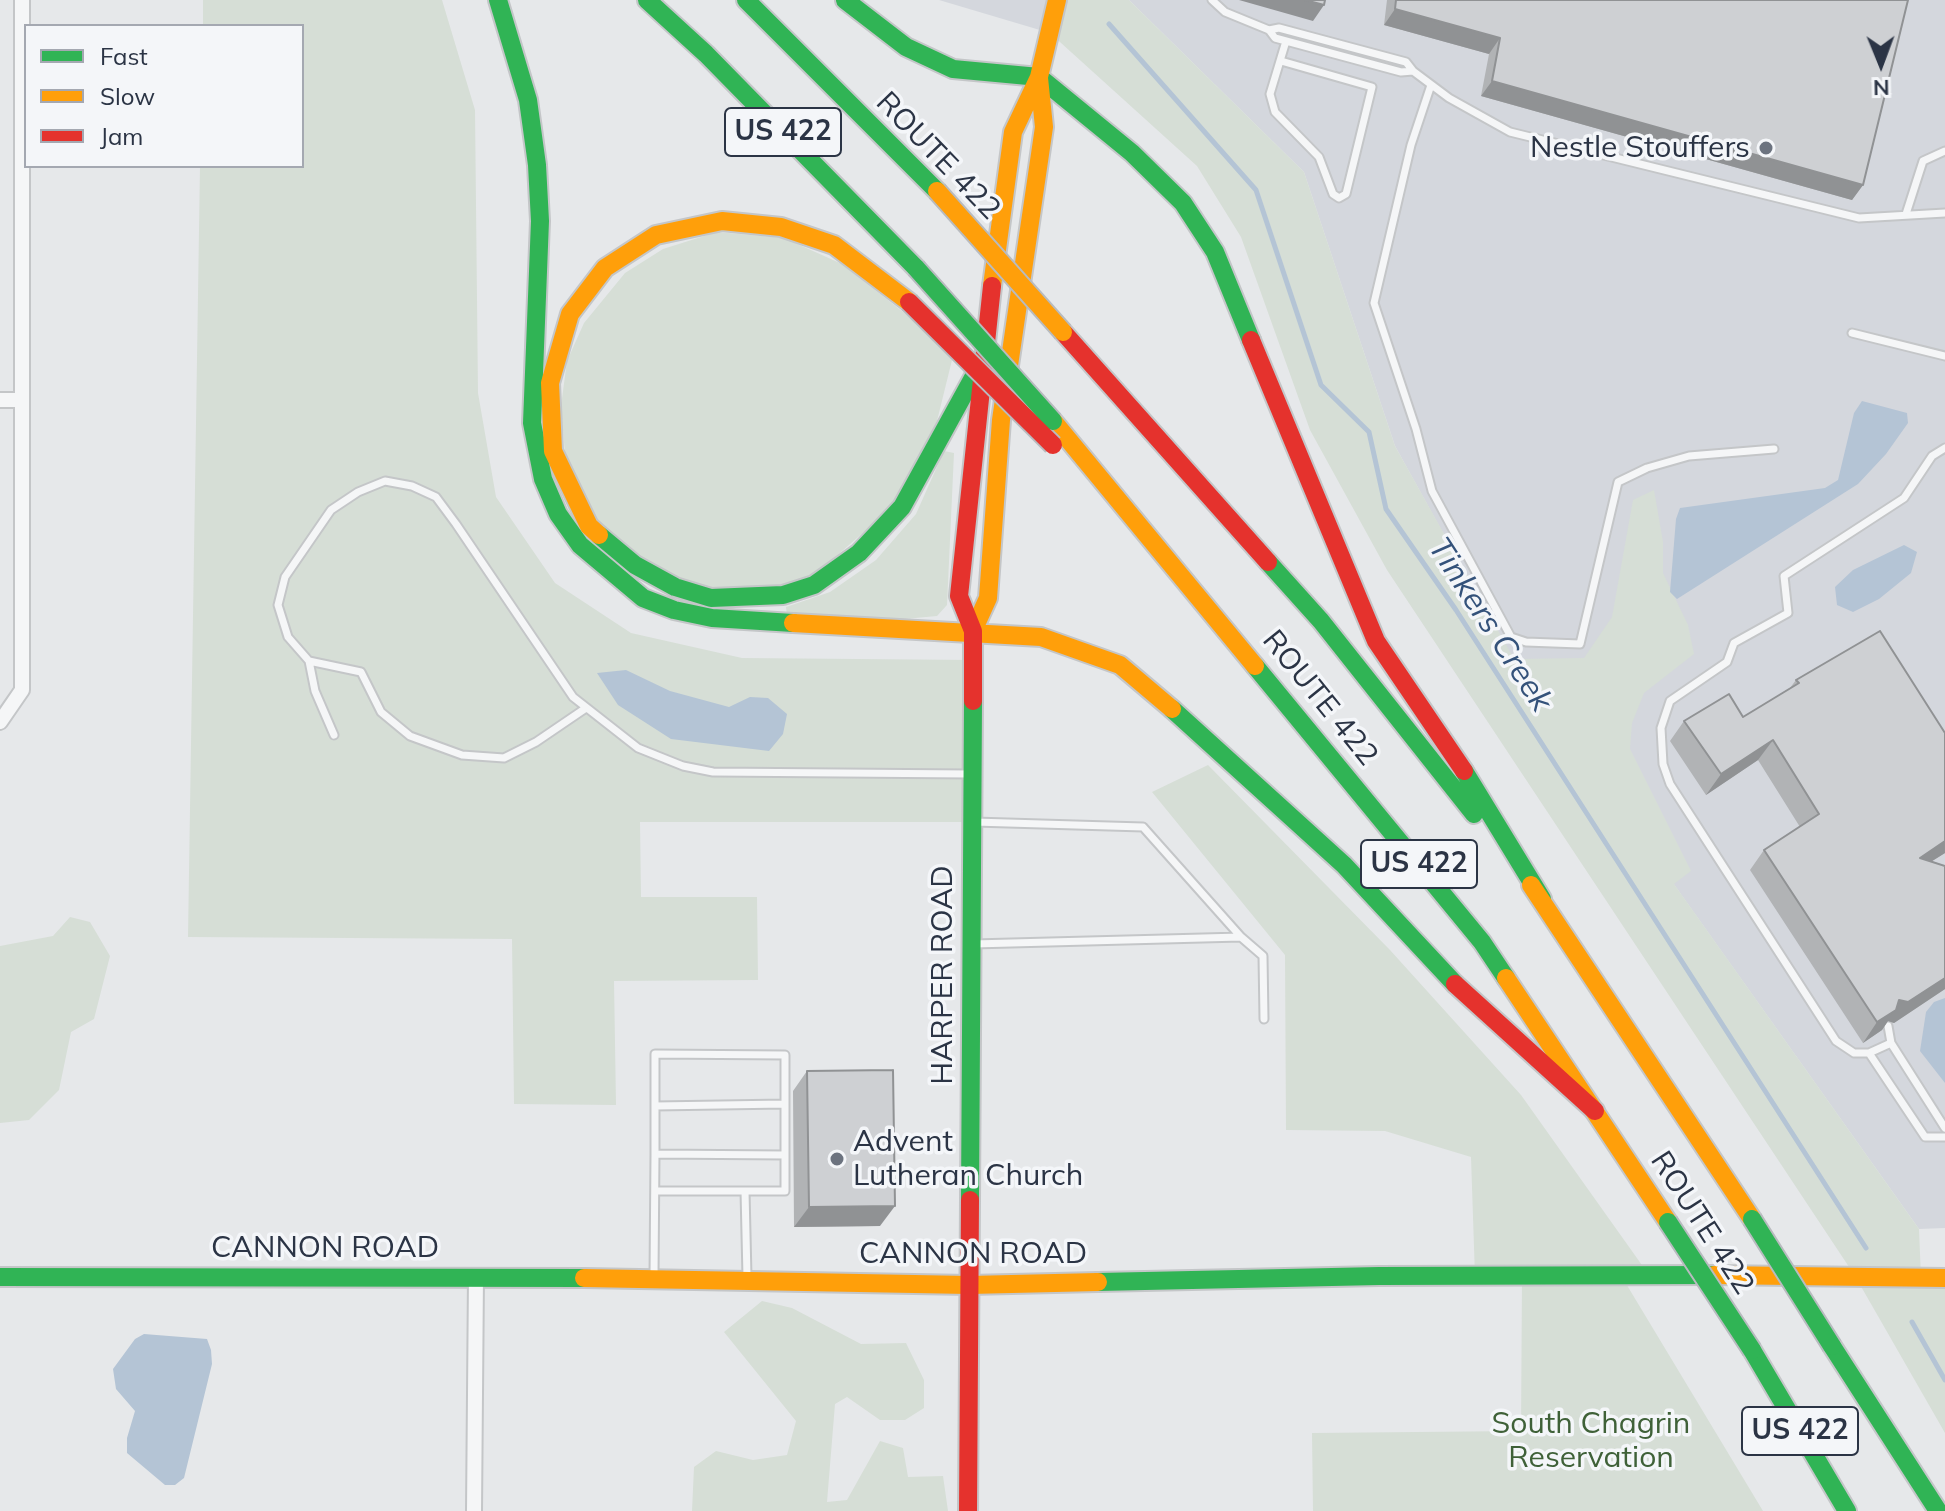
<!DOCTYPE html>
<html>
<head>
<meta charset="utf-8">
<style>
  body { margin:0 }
  #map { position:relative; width:1945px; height:1511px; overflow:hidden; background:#e6e8ea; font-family:Mulish,sans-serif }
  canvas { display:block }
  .legend { position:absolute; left:24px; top:24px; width:280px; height:144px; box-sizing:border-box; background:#f4f6f9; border:2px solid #a4a8b1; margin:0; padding:10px 14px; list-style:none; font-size:24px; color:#2b3445 }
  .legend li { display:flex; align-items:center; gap:16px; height:40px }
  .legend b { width:40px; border:2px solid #a4a8b1 }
  .north { position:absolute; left:1841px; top:24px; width:80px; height:80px; -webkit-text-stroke:6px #f4f6f9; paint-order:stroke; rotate:179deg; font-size:22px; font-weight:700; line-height:32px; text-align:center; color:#2b3445 }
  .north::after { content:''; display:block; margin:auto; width:28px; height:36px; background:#2b3445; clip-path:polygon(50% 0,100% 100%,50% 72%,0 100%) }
</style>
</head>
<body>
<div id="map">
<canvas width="1945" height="1511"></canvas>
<ul class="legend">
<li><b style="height:10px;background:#30b455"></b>Fast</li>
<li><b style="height:10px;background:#ff9f0a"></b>Slow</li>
<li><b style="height:10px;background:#e5322d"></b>Jam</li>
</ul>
<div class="north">N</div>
</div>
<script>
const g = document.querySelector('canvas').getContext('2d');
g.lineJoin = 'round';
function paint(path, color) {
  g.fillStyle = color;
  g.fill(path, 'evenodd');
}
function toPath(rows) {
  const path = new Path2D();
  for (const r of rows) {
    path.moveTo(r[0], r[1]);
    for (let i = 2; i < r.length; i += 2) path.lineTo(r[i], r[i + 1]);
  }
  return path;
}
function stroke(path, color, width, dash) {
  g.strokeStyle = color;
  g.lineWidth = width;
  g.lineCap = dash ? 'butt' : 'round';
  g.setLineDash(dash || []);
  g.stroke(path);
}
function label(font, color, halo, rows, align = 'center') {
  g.font = font + ' Mulish,sans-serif';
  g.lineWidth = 7;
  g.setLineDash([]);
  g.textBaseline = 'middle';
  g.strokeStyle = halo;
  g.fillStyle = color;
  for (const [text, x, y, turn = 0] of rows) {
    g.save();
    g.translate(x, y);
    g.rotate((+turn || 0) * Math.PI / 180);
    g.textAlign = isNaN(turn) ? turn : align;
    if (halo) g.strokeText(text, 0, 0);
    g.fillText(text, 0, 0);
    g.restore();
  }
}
paint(toPath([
  [939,0,1057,0,1050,33],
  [1129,0,1945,0,1945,1228,1919,1229,1508,651,1395,446,1304,172]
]), '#d4d7dd');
paint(toPath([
  [203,0,442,0,475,110,478,393,496,497,555,583,631,633,742,658,973,660,972,822,640,822,641,897,757,897,758,980,614,981,616,1105,514,1104,512,939,188,937,200,166,302,166,302,26,203,26],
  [1057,0,1129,0,1304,172,1395,446,1514,659,1584,658,1612,617,1633,500,1654,490,1663,542,1663,573,1688,625,1694,654,1644,693,1632,723,1630,749,1691,871,1674,884,1919,1229,1921,1278,1945,1278,1945,1433,1855,1276,1387,570,1310,430,1241,237,1197,166,1050,33],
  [717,232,784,238,842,264,917,323,952,360,937,421,895,505,811,578,753,591,710,589,659,573,594,519,565,454,561,406,567,361,584,323,625,273,663,249],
  [944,451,954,453,947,605,937,616,904,619,787,616,786,607,830,592,876,560,916,514],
  [1208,765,1390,950,1521,1095,1649,1275,1622,1277,1763,1511,1313,1511,1312,1433,1521,1431,1522,1277,1475,1277,1471,1157,1385,1131,1286,1130,1285,955,1152,792],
  [70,917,90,922,110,956,94,1019,71,1032,59,1090,29,1120,0,1123,0,946,53,936],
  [762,1301,792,1308,861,1344,906,1343,924,1380,924,1408,905,1420,880,1420,847,1397,835,1404,827,1502,847,1500,880,1441,903,1448,908,1477,943,1476,948,1511,692,1511,694,1467,716,1451,753,1460,787,1455,796,1421,724,1332]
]), '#d6ded6');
paint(toPath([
  [1862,401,1907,413,1908,423,1886,454,1858,484,1677,599,1670,592,1676,519,1680,508,1825,488,1838,480,1854,413],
  [1904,545,1917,552,1911,573,1879,599,1853,612,1837,605,1835,587,1853,570],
  [626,670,670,691,729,707,750,697,768,698,787,714,783,734,769,751,671,739,618,705,597,673],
  [1945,998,1945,1083,1920,1051,1926,1012,1934,1002],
  [144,1334,207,1339,211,1350,212,1364,184,1478,175,1485,165,1485,127,1453,127,1438,135,1411,116,1389,113,1369,135,1339]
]), '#b4c4d5');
stroke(toPath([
  [1109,24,1256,190,1321,385,1369,432,1386,509,1456,610,1866,1248],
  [1912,1322,1945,1380]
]), '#b4c4d5', 5);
const lane = toPath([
  [1212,0,1225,12,1269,30,1275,38,1401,72,1413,71,1406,62,1279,28,1269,30],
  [1281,61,1372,87,1346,194,1339,198,1333,194,1319,157,1275,112,1270,94,1286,41],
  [1413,71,1449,98,1510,132,1859,218,1945,213],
  [1431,85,1411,145,1374,303,1416,429,1432,491,1511,637,1526,642,1580,644,1618,482,1647,468,1689,456,1774,449],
  [1906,214,1923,161,1945,151],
  [1852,333,1945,356],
  [309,661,315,691,334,735],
  [586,708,536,742,504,758,462,755,410,736,381,712,361,672,309,661,288,637,278,605,285,577,331,510,358,492,385,481,412,486,436,497,456,524,573,697,638,748,683,766,713,772,970,774],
  [1241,937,1263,956,1264,1019],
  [973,944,1241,937,1143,827,974,822],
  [1888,1026,1891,1043],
  [1869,1053,1854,1053,1836,1041,1670,784,1663,764,1661,728,1670,701,1727,662,1734,643,1788,613,1784,576,1904,498,1932,456,1945,448],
  [655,1106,785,1104],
  [1945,1128,1891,1043,1869,1053,1925,1137,1945,1137],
  [655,1154,785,1155],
  [745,1191,747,1277],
  [654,1276,655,1154,655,1054,785,1055,785,1191,655,1191]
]);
const street = toPath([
  [0,400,22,400],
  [0,722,22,690,22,0],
  [474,1511,476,1276]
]);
const fast = toPath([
  [498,0,528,100,537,165,540,221,532,423,543,479,558,514,580,545,643,598,674,610,712,618,793,623],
  [647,0,706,54,916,268],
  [746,0,937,191],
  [845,0,906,47,953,69,1039,77,1132,153,1183,203,1215,252,1251,340],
  [599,535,635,565,675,587,711,598,783,595,814,585,859,553,902,507,985,356],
  [1268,562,1321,621,1474,814],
  [1255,666,1482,942,1506,978],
  [1172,709,1344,865,1455,984],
  [1464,771,1542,899],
  [970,1200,973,701],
  [0,1277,584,1278],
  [1098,1282,1379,1276,1714,1275],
  [1832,1346,1938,1511],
  [1752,1350,1847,1511]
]);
const slow = toPath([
  [992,286,1013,132,1039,77,1057,0],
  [1053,421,1255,666],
  [599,535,589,526,553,451,550,383,570,314,605,268,656,235,722,221,781,227,834,245,909,302],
  [793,623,1041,637,1120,665,1172,709],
  [973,631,988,598,1001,420,1044,127,1039,78],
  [1531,885,1752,1219],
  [1506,978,1668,1222],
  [1714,1275,1945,1278],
  [584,1278,969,1285,1098,1282]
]);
const jam = toPath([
  [1063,332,1268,562],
  [1251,340,1376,641,1464,771],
  [973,701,973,631,959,596,992,286],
  [1455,984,1595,1111],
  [968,1511,970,1200]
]);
stroke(lane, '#c4c6c8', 11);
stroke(street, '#c4c6c8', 18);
stroke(fast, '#c4c6c8', 22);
stroke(slow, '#c4c6c8', 22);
stroke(jam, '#c4c6c8', 22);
stroke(lane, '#f5f6f7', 7);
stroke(street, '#f5f6f7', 14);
stroke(fast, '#30b455', 18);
stroke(slow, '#ff9f0a', 18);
stroke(jam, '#e5322d', 18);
const fastBridge = toPath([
  [916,268,1053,421],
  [1752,1219,1832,1346],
  [1668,1222,1752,1350]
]);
const slowBridge = toPath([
  [937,191,1063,332]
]);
const jamBridge = toPath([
  [909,302,1053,445]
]);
stroke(fastBridge, '#b8bbbf', 22, []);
stroke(slowBridge, '#b8bbbf', 22, []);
stroke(jamBridge, '#b8bbbf', 22, []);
stroke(fastBridge, '#30b455', 18);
stroke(slowBridge, '#ff9f0a', 18);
stroke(jamBridge, '#e5322d', 18);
paint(toPath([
  [1387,0,1908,0,1863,185,1852,200,1481,96,1489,54,1384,25],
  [1796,680,1945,733,1945,853,1932,861,1945,866,1945,989,1894,1023,1888,1021,1882,1030,1863,1043,1750,870,1764,850,1800,827,1758,760,1706,795,1670,741,1684,721,1743,717,1790,688],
  [807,1071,880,1226,794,1227,793,1091]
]), '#b1b3b5');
paint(toPath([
  [1239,0,1305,0,1324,5,1313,21],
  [1395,9,1500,38,1489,54,1384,25],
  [1492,81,1863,185,1852,200,1481,96],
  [1773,740,1758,760,1706,795,1721,774],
  [1945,841,1945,853,1905,878,1920,858],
  [1945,978,1945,989,1894,1023,1888,1021,1882,1030,1863,1043,1877,1022,1899,1000],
  [895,1206,880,1226,794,1227,809,1207]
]), '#909294');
const building = toPath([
  [1305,0,1325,0,1324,5,1305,0],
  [1396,0,1908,0,1863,185,1492,81,1500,38,1395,9,1396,0],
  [1880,631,1945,733,1945,841,1920,858,1945,866,1945,978,1908,1002,1899,1000,1896,1010,1877,1022,1764,850,1819,814,1773,740,1721,774,1684,721,1729,694,1743,717,1799,683,1796,680,1880,631],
  [893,1070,895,1206,809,1207,807,1071,893,1070]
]);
paint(building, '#ced0d3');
stroke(building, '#909294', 2);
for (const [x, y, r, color] of [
  [1766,148,8,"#6c737f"],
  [837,1159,8,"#6c737f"]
]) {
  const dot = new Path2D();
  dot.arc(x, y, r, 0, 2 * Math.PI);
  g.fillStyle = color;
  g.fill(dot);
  stroke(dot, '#f4f6f9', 3);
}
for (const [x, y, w] of [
  [783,132,116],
  [1419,864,116],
  [1800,1431,116]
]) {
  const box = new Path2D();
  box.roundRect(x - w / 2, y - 24, w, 48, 6);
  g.fillStyle = '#f4f6f9';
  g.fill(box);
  stroke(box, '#2b3445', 2);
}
label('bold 28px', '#2b3445', null, [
  ["US 422",783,132],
  ["US 422",1419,864],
  ["US 422",1800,1431]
]);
label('30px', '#2b3445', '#f4f6f9', [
  ["Nestle Stouffers",1750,148],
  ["Advent",853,1142,"left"],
  ["Lutheran Church",853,1176,"left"]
], 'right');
label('30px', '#2b3445', '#f4f6f9', [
  ["ROUTE 422",938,156,46],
  ["ROUTE 422",1320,698,51],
  ["HARPER ROAD",943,975,-90],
  ["ROUTE 422",1702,1223,57],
  ["CANNON ROAD",325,1248],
  ["CANNON ROAD",973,1254]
]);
label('30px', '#3f6138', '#f4f6f9', [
  ["South Chagrin",1591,1424],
  ["Reservation",1591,1458]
]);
label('italic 32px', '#34527a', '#f4f6f9', [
  ["Tinkers Creek",1490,625,57]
]);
</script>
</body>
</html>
